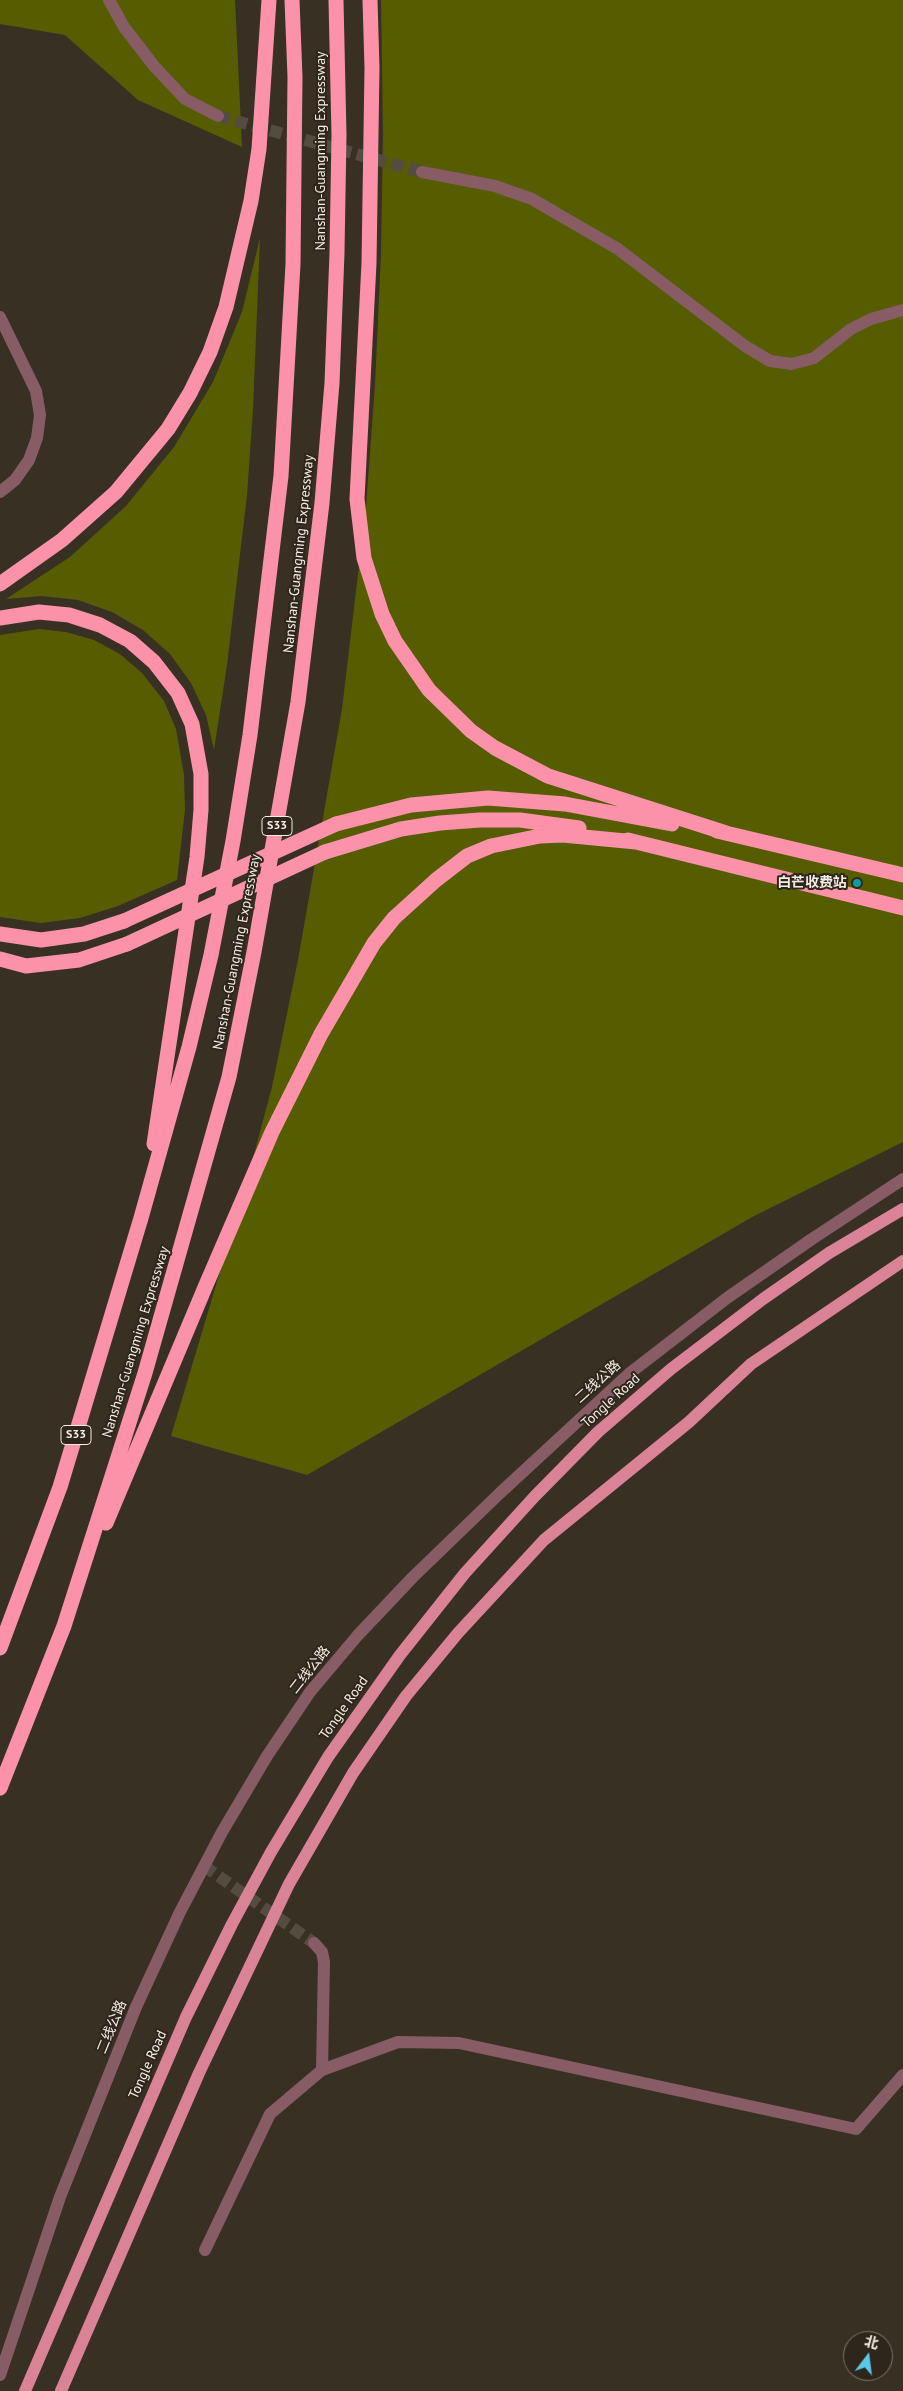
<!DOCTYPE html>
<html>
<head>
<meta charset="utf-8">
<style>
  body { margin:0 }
  #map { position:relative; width:903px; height:2391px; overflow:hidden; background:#393024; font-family:"PT Sans","Noto Sans SC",sans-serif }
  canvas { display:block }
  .north { position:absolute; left:843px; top:2331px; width:50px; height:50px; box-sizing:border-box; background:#2f261b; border:1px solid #7e766d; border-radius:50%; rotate:15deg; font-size:14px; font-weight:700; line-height:20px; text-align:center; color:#f4eee7 }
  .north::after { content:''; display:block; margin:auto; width:18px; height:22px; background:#5ac8e6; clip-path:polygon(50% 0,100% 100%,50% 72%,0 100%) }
</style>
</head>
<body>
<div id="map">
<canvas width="903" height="2391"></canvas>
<div class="north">北</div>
</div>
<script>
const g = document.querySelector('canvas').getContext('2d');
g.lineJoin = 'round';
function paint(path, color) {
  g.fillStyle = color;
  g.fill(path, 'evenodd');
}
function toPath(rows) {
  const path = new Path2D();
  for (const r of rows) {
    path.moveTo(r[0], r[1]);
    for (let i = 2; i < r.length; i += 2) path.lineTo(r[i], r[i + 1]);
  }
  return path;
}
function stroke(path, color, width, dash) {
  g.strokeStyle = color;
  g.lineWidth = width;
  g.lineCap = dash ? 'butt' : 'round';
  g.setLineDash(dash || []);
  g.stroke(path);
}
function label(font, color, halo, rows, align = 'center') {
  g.font = font + ' "PT Sans","Noto Sans SC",sans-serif';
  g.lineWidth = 4;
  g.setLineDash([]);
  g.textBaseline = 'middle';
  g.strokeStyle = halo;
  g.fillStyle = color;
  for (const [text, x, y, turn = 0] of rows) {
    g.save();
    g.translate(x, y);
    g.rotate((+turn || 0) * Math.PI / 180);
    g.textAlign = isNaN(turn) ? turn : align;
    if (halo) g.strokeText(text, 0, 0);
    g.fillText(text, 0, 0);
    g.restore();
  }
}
paint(toPath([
  [0,0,235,0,242,147,138,100,65,35,0,24],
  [381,0,903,0,903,1142,754,1216,307,1475,171,1436,245,1188,272,1087,298,960,342,709,366,507,375,385,381,254,383,135],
  [260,238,253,409,247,495,227,665,214,750,206,715,191,683,170,654,143,630,112,612,78,600,42,596,6,599,70,557,126,506,174,447,213,382,242,312],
  [39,629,66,632,94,640,120,654,142,673,164,701,176,729,184,775,185,810,177,880,118,906,80,918,41,923,0,917,0,635]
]), '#565d00');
stroke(toPath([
  [218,116,422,172],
  [204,1866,314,1943]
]), '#554c41', 12, [12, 6]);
stroke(toPath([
  [109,0,124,27,154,66,185,99,218,116],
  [422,172,495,186,532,199,618,249,745,346,770,361,792,364,814,358,851,329,871,319,903,310],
  [0,317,36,391,40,415,37,438,29,460,15,480,0,492],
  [314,1943,322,1952,324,1962,322,2070],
  [205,2250,270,2114,322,2070,398,2042,459,2043,856,2129,903,2075],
  [0,2375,60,2197,136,2007,180,1912,222,1832,267,1756,310,1692,358,1635,413,1577,500,1493,630,1373,727,1298,812,1239,903,1179]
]), '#875c64', 12);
stroke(toPath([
  [25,2391,186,2017,232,1924,271,1852,328,1757,400,1655,465,1573,535,1496,598,1432,671,1369,763,1299,829,1253,903,1209],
  [61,2391,199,2073,289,1884,353,1773,406,1696,458,1633,544,1540,689,1422,751,1364,903,1261]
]), '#db8396', 12);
stroke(toPath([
  [370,0,372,68,369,263,357,499,364,558,382,614,395,641,429,690,471,731,495,748,548,776,726,833],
  [0,584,62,540,116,492,168,429,190,393,210,352,226,307,251,201,259,149,269,0],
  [0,618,39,612,69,615,100,625,130,641,154,662,178,693,192,724,201,774,201,810,197,857,154,1144],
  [336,824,411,805,488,798,565,804,672,824],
  [717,831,903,875],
  [628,840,903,908],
  [325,852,401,829,440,823,480,820,520,820,579,828],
  [0,934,41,940,84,934,124,921],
  [0,959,26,966,79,960,127,944],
  [106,1523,206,1285,272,1132,321,1034,374,943,394,918,436,880,467,856,491,846,540,836,563,835,636,842],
  [0,1648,60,1487,141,1218,189,1047,211,955,233,841,250,735,281,476,293,264,295,77,292,0],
  [0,1788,64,1626,145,1373,229,1077,254,952,298,702,322,503,332,383,337,253,339,135,336,0]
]), '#fc92aa', 15);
stroke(toPath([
  [124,921,336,824],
  [127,944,325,852]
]), '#fc92aa', 15);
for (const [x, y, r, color] of [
  [857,883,5,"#0f9aa8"]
]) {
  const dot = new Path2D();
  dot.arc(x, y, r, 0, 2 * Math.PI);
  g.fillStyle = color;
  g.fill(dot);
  stroke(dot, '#2f261b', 2);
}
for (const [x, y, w] of [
  [277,826,30],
  [76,1435,30]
]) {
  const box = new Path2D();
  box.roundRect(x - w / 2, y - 9.5, w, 19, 4);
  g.fillStyle = '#2f261b';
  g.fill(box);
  stroke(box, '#f4eee7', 1);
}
label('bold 12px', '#f4eee7', null, [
  ["S33",277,826],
  ["S33",76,1435]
]);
label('14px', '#f4eee7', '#2f261b', [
  ["Nanshan-Guangming Expressway",321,151,-90],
  ["Nanshan-Guangming Expressway",299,554,-84],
  ["Nanshan-Guangming Expressway",237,952,-79],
  ["Nanshan-Guangming Expressway",136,1342,-73],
  ["二线公路",598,1382,-42],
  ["Tongle Road",611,1401,-42],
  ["二线公路",310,1670,-52],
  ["Tongle Road",344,1708,-55],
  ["二线公路",112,2027,-68],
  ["Tongle Road",148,2065,-66]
]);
label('bold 14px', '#f4eee7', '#2f261b', [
  ["白芒收费站",847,883]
], 'right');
</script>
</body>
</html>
